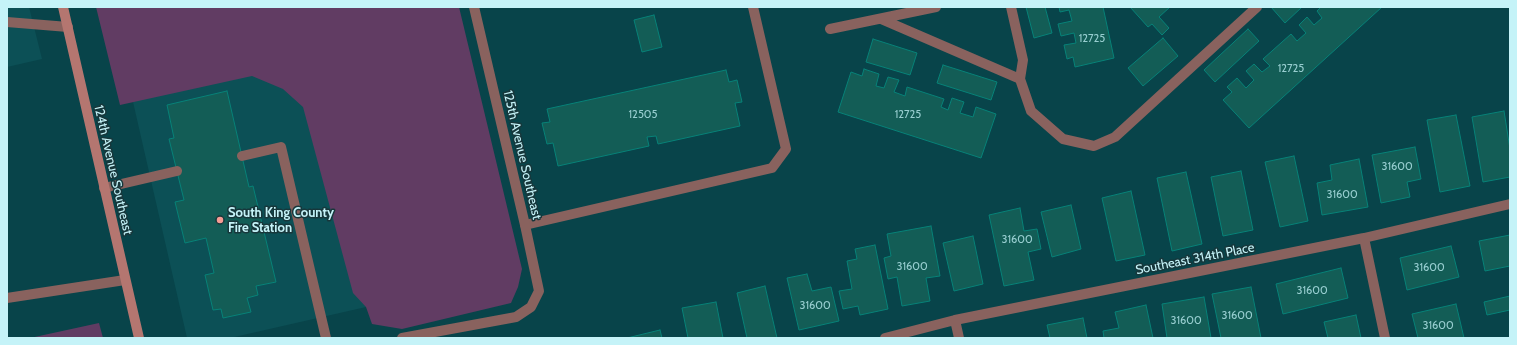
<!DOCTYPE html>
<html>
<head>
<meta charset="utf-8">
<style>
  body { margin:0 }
  #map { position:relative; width:1517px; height:345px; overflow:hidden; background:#08444a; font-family:Cabin,sans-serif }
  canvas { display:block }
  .frame { position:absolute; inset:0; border:8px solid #c5f3f8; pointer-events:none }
</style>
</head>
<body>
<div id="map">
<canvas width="1517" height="345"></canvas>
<div class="frame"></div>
</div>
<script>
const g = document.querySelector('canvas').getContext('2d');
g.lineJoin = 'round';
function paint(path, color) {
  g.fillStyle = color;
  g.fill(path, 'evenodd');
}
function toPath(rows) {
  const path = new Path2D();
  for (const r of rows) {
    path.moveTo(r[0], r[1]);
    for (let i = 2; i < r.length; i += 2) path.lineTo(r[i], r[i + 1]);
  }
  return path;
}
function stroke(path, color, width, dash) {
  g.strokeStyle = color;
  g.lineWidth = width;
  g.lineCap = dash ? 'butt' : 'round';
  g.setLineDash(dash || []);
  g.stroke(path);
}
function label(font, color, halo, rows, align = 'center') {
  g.font = font + ' Cabin,sans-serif';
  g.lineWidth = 3;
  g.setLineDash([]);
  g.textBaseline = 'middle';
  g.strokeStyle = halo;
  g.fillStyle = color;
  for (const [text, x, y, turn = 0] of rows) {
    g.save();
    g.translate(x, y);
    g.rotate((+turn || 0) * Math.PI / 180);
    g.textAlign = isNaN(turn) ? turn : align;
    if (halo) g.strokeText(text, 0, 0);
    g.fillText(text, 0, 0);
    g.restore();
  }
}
paint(toPath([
  [7,7,29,7,42,59,7,67],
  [306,40,366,307,230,338,187,338,128,80]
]), '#0c5056');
paint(toPath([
  [96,7,459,7,522,269,518,287,511,303,402,329,372,324,366,307,353,293,303,107,283,89,252,76,120,105],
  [99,323,103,338,30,338]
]), '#613c63');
const building = toPath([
  [1026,7,1045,7,1052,33,1034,38,1026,7],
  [1059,7,1103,7,1114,58,1075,67,1073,57,1067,59,1064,45,1076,43,1074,33,1061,36,1058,24,1072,21,1069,10,1060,12,1059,7],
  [1130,7,1170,7,1159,17,1169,28,1162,35,1152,24,1148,27,1130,7],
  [1271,7,1302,7,1285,23,1271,7],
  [1321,7,1382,7,1249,128,1223,100,1232,92,1227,87,1237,78,1246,88,1254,80,1246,71,1254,64,1262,72,1270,66,1263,59,1291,34,1297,41,1306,33,1299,25,1307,17,1314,25,1322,18,1317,11,1321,7],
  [654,15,662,47,642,52,634,20,654,15],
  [1248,29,1259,41,1215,82,1204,70,1248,29],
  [1163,38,1178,56,1143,86,1128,68,1163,38],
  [873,39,917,53,910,75,866,62,873,39],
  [943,65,997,82,991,100,937,83,943,65],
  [864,69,879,74,876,86,884,88,888,77,899,80,894,92,905,96,907,87,944,99,941,107,948,110,952,98,964,102,960,113,973,117,976,107,996,114,981,158,838,112,851,72,862,76,864,69],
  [726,70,729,82,737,80,742,102,735,103,740,126,658,144,656,136,647,137,649,146,558,166,553,143,547,144,542,123,550,122,547,109,726,70],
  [227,91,249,187,253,186,276,282,256,286,258,295,247,298,251,312,223,318,221,309,213,310,205,275,214,273,206,238,185,243,175,202,184,200,169,139,174,138,167,105,227,91],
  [1504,111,1510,149,1510,177,1483,182,1472,117,1504,111],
  [1456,115,1470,186,1440,192,1427,120,1456,115],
  [1415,147,1421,179,1407,182,1410,197,1381,203,1372,155,1415,147],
  [1294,156,1308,221,1280,227,1265,162,1294,156],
  [1359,159,1368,207,1322,215,1317,183,1332,180,1330,165,1359,159],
  [1241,171,1253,230,1223,236,1211,177,1241,171],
  [1186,172,1202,244,1172,251,1157,178,1186,172],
  [1131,191,1145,255,1116,261,1102,198,1131,191],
  [1071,205,1081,249,1052,257,1041,212,1071,205],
  [1020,208,1024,231,1037,229,1041,249,1028,252,1034,280,1004,286,989,215,1020,208],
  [931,226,940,276,926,278,930,301,902,306,897,277,888,279,884,258,891,256,887,234,931,226],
  [1510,235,1510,266,1485,271,1479,241,1510,235],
  [973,236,983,284,954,291,943,243,973,236],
  [875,245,888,309,860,315,858,306,843,309,839,291,852,289,847,261,857,259,855,249,875,245],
  [1451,246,1459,277,1407,290,1400,258,1451,246],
  [1341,268,1348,298,1283,314,1276,284,1341,268],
  [807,274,812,291,831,287,839,321,799,330,787,278,807,274],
  [765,286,777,338,747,338,737,293,765,286],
  [1251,287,1261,338,1221,338,1212,294,1251,287],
  [1510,296,1510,310,1487,315,1484,302,1510,296],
  [1204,297,1211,338,1167,338,1162,304,1204,297],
  [716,302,723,338,688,338,682,308,716,302],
  [1456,304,1464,338,1418,338,1412,314,1456,304],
  [1146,305,1153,338,1104,338,1103,331,1119,328,1115,312,1146,305],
  [1356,315,1361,338,1328,338,1324,322,1356,315],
  [1083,318,1087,338,1050,338,1047,325,1083,318],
  [660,330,662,338,627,338,660,330]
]);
paint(building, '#135d56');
stroke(building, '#078278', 1);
stroke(toPath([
  [1011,7,1023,60,1020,79,1031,111,1063,139,1094,146,1115,137,1257,7],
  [881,19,1020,79],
  [7,22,68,27],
  [830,29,936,7],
  [242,156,281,147,326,338],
  [104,188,177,171],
  [525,225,772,168,786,149,753,7],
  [7,298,125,280]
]), '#89625e', 10);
stroke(toPath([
  [1364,238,1385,338],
  [955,320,959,338],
  [402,338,516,317,531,307,539,291,525,225,474,7],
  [885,338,955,320,1364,238,1510,204]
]), '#89625e', 10);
stroke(toPath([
  [63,7,139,338]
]), '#b47670', 10);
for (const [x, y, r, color] of [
  [220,220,4,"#f59c94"]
]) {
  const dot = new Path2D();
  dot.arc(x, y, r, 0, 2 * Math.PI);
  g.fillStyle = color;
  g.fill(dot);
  stroke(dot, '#17373b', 1.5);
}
label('11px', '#98ced0', null, [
  ["12725",1092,39],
  ["12725",1291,69],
  ["12505",643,115],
  ["12725",908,115],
  ["31600",1397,167],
  ["31600",1342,195],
  ["31600",1017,240],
  ["31600",912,267],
  ["31600",1429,268],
  ["31600",1312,291],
  ["31600",815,306],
  ["31600",1237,316],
  ["31600",1186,321],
  ["31600",1438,326]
]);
label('13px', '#c5f3f8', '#17373b', [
  ["125th Avenue Southeast",522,155,77],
  ["124th Avenue Southeast",113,170,77],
  ["Southeast 314th Place",1195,259,-11]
]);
label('bold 13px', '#c5f3f8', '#17373b', [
  ["South King County",228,213],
  ["Fire Station",228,228]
], 'left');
</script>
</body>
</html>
